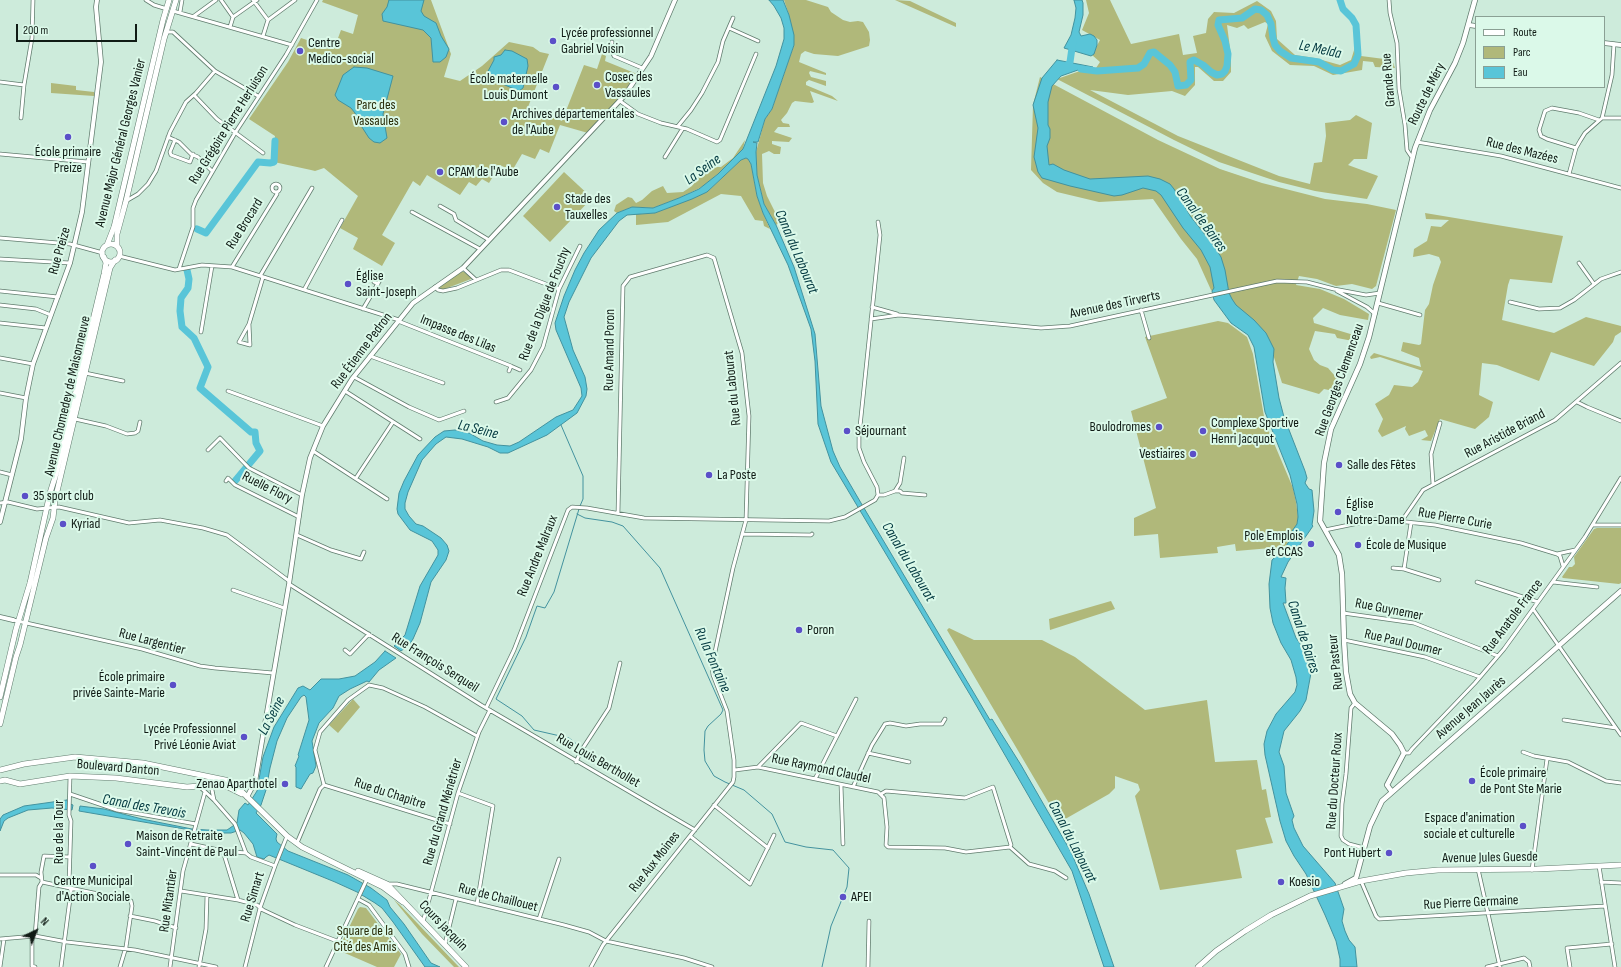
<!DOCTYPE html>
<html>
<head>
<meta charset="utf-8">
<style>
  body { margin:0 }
  #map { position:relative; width:1621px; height:967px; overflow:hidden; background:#cdebdb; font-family:"Sofia Sans Condensed",sans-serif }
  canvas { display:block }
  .legend { position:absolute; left:1475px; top:16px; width:130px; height:72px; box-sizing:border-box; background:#dbf9e9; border:1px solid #8aa094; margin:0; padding:5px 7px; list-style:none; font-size:12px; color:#101b15 }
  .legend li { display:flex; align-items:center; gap:8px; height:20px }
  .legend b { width:20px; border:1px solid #8aa094 }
  .north { position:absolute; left:16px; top:911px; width:40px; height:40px; -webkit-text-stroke:3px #dbf9e9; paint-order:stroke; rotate:43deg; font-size:11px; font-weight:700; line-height:16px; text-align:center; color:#101b15 }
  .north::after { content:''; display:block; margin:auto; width:14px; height:18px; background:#101b15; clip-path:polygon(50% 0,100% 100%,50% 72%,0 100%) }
  .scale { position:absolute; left:16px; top:24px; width:121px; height:18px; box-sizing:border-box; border:2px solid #101b15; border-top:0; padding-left:5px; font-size:12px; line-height:14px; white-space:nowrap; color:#101b15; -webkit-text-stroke:3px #dbf9e9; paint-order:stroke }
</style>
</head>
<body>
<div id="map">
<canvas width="1621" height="967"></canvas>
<ul class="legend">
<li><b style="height:5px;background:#fff"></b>Route</li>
<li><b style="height:11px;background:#b0b87a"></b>Parc</li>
<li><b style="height:11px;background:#59c5d8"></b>Eau</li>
</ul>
<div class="north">N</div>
<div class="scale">200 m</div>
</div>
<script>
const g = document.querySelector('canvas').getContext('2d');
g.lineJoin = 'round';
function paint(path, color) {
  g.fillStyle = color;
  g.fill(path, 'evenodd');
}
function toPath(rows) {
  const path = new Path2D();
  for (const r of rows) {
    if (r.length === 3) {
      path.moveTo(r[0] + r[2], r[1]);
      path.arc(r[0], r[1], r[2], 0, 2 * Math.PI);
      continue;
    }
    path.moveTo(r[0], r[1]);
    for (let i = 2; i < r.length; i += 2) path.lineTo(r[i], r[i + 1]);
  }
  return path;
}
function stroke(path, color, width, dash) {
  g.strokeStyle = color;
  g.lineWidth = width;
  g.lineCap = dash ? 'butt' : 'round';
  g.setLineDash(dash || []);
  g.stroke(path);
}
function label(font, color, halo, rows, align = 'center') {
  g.font = font + ' "Sofia Sans Condensed",sans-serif';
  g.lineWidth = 4;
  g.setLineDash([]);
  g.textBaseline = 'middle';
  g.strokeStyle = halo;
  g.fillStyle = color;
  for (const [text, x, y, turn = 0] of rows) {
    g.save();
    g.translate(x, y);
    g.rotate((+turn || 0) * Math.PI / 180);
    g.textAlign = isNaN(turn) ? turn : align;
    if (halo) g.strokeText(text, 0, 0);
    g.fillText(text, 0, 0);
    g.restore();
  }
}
paint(toPath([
  [323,0,431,0,451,54,444,77,460,81,482,66,509,42,533,47,540,52,549,54,528,107,562,121,584,65,597,69,602,54,606,56,605,61,637,74,616,104,588,133,560,125,549,153,540,149,535,159,522,154,512,171,500,165,489,183,482,179,476,186,469,182,460,195,427,175,420,186,413,181,382,235,395,243,382,266,353,249,358,238,340,228,358,196,324,168,315,171,311,170,274,162,273,155,275,136,249,119,288,62,301,38,334,49,341,30,353,34,358,15,322,2],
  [784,0,806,0,828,7,831,12,843,20,850,22,858,21,863,22,869,32,870,40,869,46,838,56,814,54,805,51,801,54,799,62,826,73,826,75,810,71,809,73,811,77,826,81,826,86,809,80,806,82,806,85,832,96,838,101,810,91,814,102,812,103,795,101,792,103,787,113,781,120,783,123,789,124,790,127,778,127,774,132,792,138,789,142,772,141,772,144,781,147,780,154,774,154,769,151,762,154,763,183,767,196,780,222,776,225,764,204,757,175,756,152,765,119,772,109,794,45,789,15],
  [895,0,910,1,956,23,956,27],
  [1086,0,1110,0,1131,44,1179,34,1183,55,1197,53,1193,36,1206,33,1208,19,1214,12,1234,13,1257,1,1271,11,1276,21,1277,39,1295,55,1315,58,1340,65,1351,60,1355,47,1361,56,1392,60,1395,68,1375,67,1373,62,1363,61,1362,70,1333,75,1314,66,1290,65,1272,51,1265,36,1268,24,1265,22,1248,29,1244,25,1237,28,1227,25,1231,56,1231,72,1223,81,1214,81,1198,67,1195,67,1195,85,1185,96,1172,91,1128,95,1090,90,1178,136,1279,176,1310,184,1314,163,1322,162,1326,136,1325,123,1350,120,1356,115,1372,123,1367,159,1354,159,1348,165,1378,176,1367,199,1315,191,1279,182,1219,162,1174,140,1057,79,1080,71,1094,71,1100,62,1092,55,1100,40,1082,30,1089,13],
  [1040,77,1158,140,1220,169,1262,183,1325,199,1367,204,1396,210,1376,286,1372,289,1352,284,1336,286,1317,279,1299,276,1296,285,1320,289,1344,299,1369,314,1368,320,1340,315,1323,308,1313,318,1314,323,1357,336,1353,341,1337,338,1335,334,1315,331,1309,349,1314,360,1320,365,1328,368,1341,383,1338,392,1324,389,1319,394,1282,383,1268,338,1211,290,1197,259,1181,239,1153,199,1099,202,1057,192,1043,183,1031,170,1033,105],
  [51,83,76,86,76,90,94,92,94,96,51,93],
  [745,140,743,149,735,159,705,185,698,189,679,198,653,208,632,207,617,213,614,211,616,205,628,197,632,198,636,203,642,200,652,191,663,186,667,193,683,192,692,186,696,179,714,167,721,167,733,158],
  [746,158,748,159,751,164,757,196,763,213,770,229,764,226,763,221,755,220,741,196,721,194,668,222,636,225,636,214,655,213,707,192,741,160],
  [564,172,592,198,550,242,523,216],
  [1425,213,1563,236,1552,283,1510,279,1508,285,1502,320,1554,333,1586,317,1621,326,1621,332,1615,336,1613,342,1594,366,1551,352,1539,381,1497,365,1482,363,1479,395,1493,402,1489,417,1475,429,1440,419,1431,441,1421,440,1428,436,1425,430,1409,436,1405,429,1406,426,1382,437,1378,431,1383,419,1375,404,1389,395,1394,385,1412,387,1418,382,1423,371,1380,357,1371,359,1370,357,1374,353,1421,367,1419,358,1401,351,1403,342,1419,345,1421,344,1425,310,1429,304,1433,285,1441,262,1439,257,1429,254,1413,257,1414,249,1427,241,1431,226,1441,227,1449,220,1426,219],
  [460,272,464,272,471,277,471,279,442,290,438,288,438,286],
  [1218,321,1228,323,1247,337,1253,354,1265,422,1293,488,1296,502,1298,517,1297,526,1284,549,1271,548,1236,551,1235,544,1217,547,1218,553,1160,558,1158,534,1134,536,1134,518,1156,508,1131,411,1167,398,1145,337],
  [1597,528,1621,528,1621,583,1619,584,1563,578,1562,577,1569,567,1572,567,1575,564,1574,557,1594,529],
  [1111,601,1115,609,1050,630,1049,619],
  [949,628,974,640,1042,640,1075,657,1145,710,1207,700,1215,762,1257,760,1262,790,1266,789,1271,817,1265,818,1273,843,1236,850,1242,878,1160,890,1135,796,1140,790,1138,784,1115,776,1115,788,1109,794,1060,822,947,630],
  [353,699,360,707,338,733,329,725],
  [394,900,400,905,459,967,454,967,422,934],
  [360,907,366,908,401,954,394,967,377,967,338,950,358,909]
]), '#b0b87a');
const water = toPath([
  [389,0,424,0,421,11,424,16,436,23,441,36,449,49,446,57,440,62,433,62,431,38,423,30,383,21,382,14,387,7,389,0],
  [769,0,783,0,789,15,794,35,794,45,772,109,765,119,758,142,753,142,757,143,756,152,757,175,764,204,776,225,794,267,815,334,821,406,833,451,840,467,861,503,990,720,992,719,1021,765,1071,852,1089,894,1114,967,1104,967,1072,871,1061,852,972,698,831,462,818,424,815,361,811,329,788,265,763,213,757,196,751,164,748,159,746,158,741,160,707,192,692,199,655,213,627,215,619,221,591,258,569,302,564,317,573,350,585,377,587,389,586,396,577,413,547,435,508,453,500,453,488,447,462,439,446,437,436,444,422,460,408,492,405,503,405,509,409,516,416,524,423,526,441,538,447,545,449,551,446,560,431,582,420,623,413,639,409,645,401,651,394,646,405,635,420,586,438,555,438,550,432,541,410,530,398,514,397,509,399,493,404,481,418,455,435,437,444,431,455,430,469,433,483,441,497,445,510,446,519,442,556,417,573,410,582,396,581,388,556,330,555,323,564,296,575,270,584,253,599,230,617,213,632,207,653,208,679,198,699,189,718,174,743,149,776,66,784,39,784,28,781,18,774,6,769,0],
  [1074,0,1082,0,1083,3,1083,15,1079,32,1081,36,1090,34,1094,36,1097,40,1097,45,1094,54,1091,56,1064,48,1071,35,1075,18,1076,8,1074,0],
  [505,50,512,51,527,59,528,66,523,88,519,91,486,77,486,75,494,60,494,57,501,55,505,50],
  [1057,60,1093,67,1087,72,1078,70,1061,76,1052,86,1048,102,1048,125,1050,129,1050,138,1047,146,1049,165,1053,164,1064,170,1090,179,1148,176,1160,179,1170,184,1174,189,1191,217,1214,246,1221,257,1225,270,1229,293,1232,299,1236,305,1254,320,1266,333,1274,349,1273,362,1279,398,1284,417,1305,471,1307,478,1305,483,1309,489,1312,490,1314,511,1312,525,1313,526,1288,562,1281,577,1286,578,1285,588,1286,603,1283,603,1296,638,1301,645,1311,673,1306,700,1300,711,1284,731,1279,752,1284,766,1286,793,1294,816,1292,820,1294,828,1303,846,1335,883,1344,909,1342,921,1345,931,1349,940,1355,947,1357,967,1340,967,1340,959,1336,941,1325,915,1306,874,1294,856,1286,841,1280,821,1265,755,1264,744,1267,731,1276,714,1295,692,1297,685,1296,677,1291,660,1281,643,1273,623,1270,608,1269,584,1272,560,1284,549,1290,540,1292,531,1297,524,1298,517,1297,504,1290,475,1265,412,1254,347,1248,335,1231,323,1214,300,1212,291,1214,288,1210,267,1201,250,1183,228,1161,195,1156,191,1143,188,1122,195,1114,196,1070,186,1042,178,1038,172,1034,157,1038,128,1033,105,1042,78,1057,60],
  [354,67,367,68,393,76,383,114,387,138,380,143,374,142,369,138,358,121,355,113,351,108,338,100,335,95,343,75,354,67],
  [385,651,396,658,379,670,369,682,367,681,350,689,339,696,333,708,319,723,312,741,316,766,313,773,310,774,301,789,296,787,296,767,295,766,299,756,298,755,309,720,306,697,304,695,301,697,287,718,277,741,270,768,266,790,261,805,256,813,277,834,276,839,277,842,288,851,348,875,371,888,387,900,390,907,404,924,431,963,440,967,425,967,393,922,382,908,375,903,357,892,335,882,269,855,266,857,264,859,257,857,253,844,244,833,240,830,231,833,208,833,79,811,80,806,104,809,142,819,192,829,207,830,227,830,230,828,237,823,239,810,245,803,248,805,257,791,259,785,258,785,263,757,274,727,298,688,303,686,310,690,321,679,339,679,355,676,375,662,385,651],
  [67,800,68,803,73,805,72,810,52,808,28,810,8,818,4,821,0,831,0,819,3,815,24,806,67,800]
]);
paint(water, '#59c5d8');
stroke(water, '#43929e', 1);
stroke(toPath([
  [561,425,583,476,583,499,580,506],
  [579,509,554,592,545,608,537,606,526,637,496,699,522,716,534,730,569,738,579,746],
  [577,514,585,518,612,522,623,526,660,568,723,710,721,714,708,726,705,731,704,750,705,761,714,776,725,782,744,790,772,814,785,842,806,847,833,850,849,868,847,887,831,926,822,967]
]), '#43929e', 1);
stroke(toPath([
  [1063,69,1066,67,1070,62,1073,41],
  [1081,69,1097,71,1138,68,1144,64,1150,53,1154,52,1170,65,1175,72,1178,86,1186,85,1191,80,1190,62,1194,60,1203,65,1211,72,1217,75,1222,74,1225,71,1227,66,1228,54,1225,41,1218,25,1219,20,1242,18,1255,9,1261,10,1267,15,1271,24,1273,38,1275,45,1280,51,1291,58,1319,62,1333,70,1341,71,1354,64,1358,55,1356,25,1352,18,1343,9,1340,0],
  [197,229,206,233,258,162,270,163,274,162,275,141],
  [187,270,189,279,188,288,181,298,180,311,182,327,194,338,208,367,200,388,251,432,255,432,256,443,260,451,235,481]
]), '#59c5d8', 7);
const minor = toPath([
  [146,0,154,5,167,9],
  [221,0,233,17],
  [253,0,268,20,263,36],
  [1389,0,1390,13,1397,43,1399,89,1405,125,1407,150,1411,156,1413,156],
  [173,11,292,45],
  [180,12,182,0],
  [194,16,216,0],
  [268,20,295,0],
  [230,27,233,17,257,0],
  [729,28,758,41],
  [167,32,173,32,215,71,258,96],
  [612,42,611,49,614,56,642,68],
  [0,82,24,85],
  [194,95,217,119,263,153],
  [620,101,638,114,661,123,687,129,717,142,720,140,756,54],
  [21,118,24,85,32,38,33,0],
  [1602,118,1621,118],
  [678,126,691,110,702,93,718,62,723,41,733,18],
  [168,137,179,142,191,154,198,157,212,171],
  [175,140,170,152,171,155,190,162,193,154],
  [1417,142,1501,156,1621,188],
  [1576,148,1547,139,1541,136,1539,130,1545,111,1552,108,1579,113,1599,120],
  [0,154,88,162],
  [665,157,683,128],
  [1569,174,1576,148,1580,141,1585,133,1602,118,1603,114,1612,75,1614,44],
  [276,188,4],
  [126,201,138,194,148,184,156,171,170,132,186,102,196,93,215,71],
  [440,206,454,214,456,220,489,240],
  [412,212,480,249],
  [0,238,70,244,103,253],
  [119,256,175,270,202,265,232,267,399,320],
  [0,259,70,263],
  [1579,263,1594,284],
  [232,267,277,194,276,192],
  [463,268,476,280],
  [179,269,193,227,193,208,196,200,235,133,286,55,317,0],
  [260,276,312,188],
  [435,287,438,290,443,291,457,288,501,270,509,270,559,289],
  [304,290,342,220],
  [0,291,58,297],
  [1337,291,1367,307,1375,314],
  [1510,302,1539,309,1560,308,1574,300,1601,279,1621,272],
  [1378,303,1420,315],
  [0,305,36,309,51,315],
  [872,307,897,314],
  [363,309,380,280,377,278,374,282,378,284],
  [1141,310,1149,338],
  [871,319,899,315,1041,328,1070,326,1277,281,1307,282,1334,289,1366,295,1380,293],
  [398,321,511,366,509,371],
  [0,323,46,328],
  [249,324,239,342,250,345,249,324,263,277],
  [201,332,212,266],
  [370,356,443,383],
  [0,358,33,364],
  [511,366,520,370],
  [85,373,123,381],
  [354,377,409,407,439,420,464,411],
  [228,391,323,426],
  [345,391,420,439],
  [0,393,26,398],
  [496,402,508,398,531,370,543,347,559,289,580,246],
  [1577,402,1587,407,1621,421],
  [75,419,106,426,127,434,135,433,138,431,140,422],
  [208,450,220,438,249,468,302,495],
  [313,451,387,499],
  [0,472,12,475],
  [356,478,393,422],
  [226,481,228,478,235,485,299,517],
  [1433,484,1431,454,1440,423],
  [895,491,900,483,904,458],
  [878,495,884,495,895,491,900,491,902,493,925,495],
  [0,503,8,502,37,509,59,507,129,523,160,520,203,528,227,535,289,581],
  [1401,522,1423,490,1555,420,1621,363],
  [1411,523,1404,569,1439,580],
  [1593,525,1621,525],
  [1325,530,1378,519,1435,525,1521,543,1557,554,1575,550],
  [742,534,811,535,812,534],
  [297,535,331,550,361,559,364,552],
  [1557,554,1560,556,1563,566],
  [1393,568,1404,569],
  [1477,582,1538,602],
  [1553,582,1597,587],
  [289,584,481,705,695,830],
  [233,590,284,608],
  [1533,609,1621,735],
  [1343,613,1414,623,1498,656],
  [13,620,142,649,200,666,215,668,273,673],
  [1344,640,1425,657,1480,677],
  [345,650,350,654,369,634],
  [1355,703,1351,708,1346,774,1342,804,1341,836,1343,840,1349,844,1364,848],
  [486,708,514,650,568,510,572,507,587,508,644,518,829,521,845,517,875,500,878,495,877,487,864,462,859,448,859,436,880,235,878,222],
  [1564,720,1616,728],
  [837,736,856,699],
  [1523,752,1534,756,1568,762,1606,781,1621,783],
  [868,753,909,762],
  [1404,753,1409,753,1412,749,1475,683,1504,649,1585,537,1621,478],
  [576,762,581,751,609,708,620,663],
  [758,767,801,723,837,736,815,779],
  [735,770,758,767,878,792,884,798,887,827,886,845,888,847,945,848,966,852,1010,847],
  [211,785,214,800],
  [324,785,315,750,320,732,348,700,369,685,383,688,425,707,477,736],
  [324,785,450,824],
  [841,785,843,844],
  [199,786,214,800,235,824,246,853],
  [853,787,872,745,885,724,890,723,906,726,920,724,942,724,945,719],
  [458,793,493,806,477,904],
  [70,794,117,810,196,824],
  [881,794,886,791,965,798,993,787,1011,845,1010,847],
  [714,805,768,848],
  [690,836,750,884,774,835],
  [297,843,320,789,324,785],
  [191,844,223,851,246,853],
  [1010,847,1029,864,1055,871,1066,878],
  [223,851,238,900],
  [246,853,251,857,275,866],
  [1599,866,1615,967],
  [1478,869,1500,967],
  [1532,870,1547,759],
  [0,875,36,875,41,878],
  [1361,881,1376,916,1379,919,1605,906],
  [42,882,131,901,132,906,126,947,120,967],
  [42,882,41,872,44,856,70,857],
  [1601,882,1621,883],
  [387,884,397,884,564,925,589,932,606,941,684,958,712,967],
  [181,891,238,900,257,905,263,910,295,925,337,941],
  [358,899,369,905,405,954,409,967],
  [130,916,155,921,176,928],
  [539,919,559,859],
  [423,922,458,793,479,732,490,710],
  [32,936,32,966,35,967],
  [35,936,39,887,42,882],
  [0,939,35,936,67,942,135,950,216,967],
  [445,944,456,899],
  [0,967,4,939],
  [61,967,71,891,69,884,71,821,69,815,70,776],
  [170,967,183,871,205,792],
  [199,967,206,929,207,895],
  [245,967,260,908,275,866,287,836],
  [326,967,367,879],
  [591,967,603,945,733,782,734,777,734,760,727,711,713,675,712,666,733,568,746,520,749,416,742,353,714,258,707,255,630,277,623,286,618,513],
  [868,967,869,921],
  [1487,967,1524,958,1529,962,1530,967],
  [1570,967,1567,948,1612,944]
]);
const tertiary = toPath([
  [1469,25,1476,26],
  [1604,43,1621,45],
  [0,522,21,439,26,398,33,364,70,263,82,212,101,62,96,7,97,0],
  [0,617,13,620],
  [233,783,254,785],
  [247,797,255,782,289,584,302,495,310,458,323,426,352,379,413,303,463,268,625,95,651,56,675,0]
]);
const secondary = toPath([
  [1392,792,1387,785,1404,753,1400,745,1392,734,1355,703,1350,694,1346,672,1344,640,1342,574,1339,555,1320,521,1324,463,1331,429,1360,364,1369,337,1415,148,1430,110,1455,63,1463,43,1475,0],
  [1345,884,1356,878,1370,826,1382,801,1621,591]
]);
const primary = toPath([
  [111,253,9],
  [107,245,114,227,163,20,169,0],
  [117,246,117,234,126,201,164,39,176,0],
  [0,697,16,629,30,583,50,493,56,474,104,274,106,263,104,257],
  [0,724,16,657,20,645,46,538,53,518,55,500,110,268,115,260],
  [0,770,24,764,75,757,143,763,230,781,233,783,287,836,302,847,383,887,403,902],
  [0,781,5,780,20,784,70,776,116,778,187,787,211,785,226,786,242,794],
  [358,871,387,884,466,967],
  [1198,967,1216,951,1245,931,1271,915,1310,896,1361,881,1406,873,1438,870,1537,869,1621,865]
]);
stroke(minor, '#617c6e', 4.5);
stroke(tertiary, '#617c6e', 5.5);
stroke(secondary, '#617c6e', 6);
stroke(primary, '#617c6e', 6);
stroke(minor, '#fff', 3);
stroke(tertiary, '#fff', 4);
stroke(secondary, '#fff', 4.5);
stroke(primary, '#fff', 5);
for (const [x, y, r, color] of [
  [553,41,4,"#5b4fc8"],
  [300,51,4,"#5b4fc8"],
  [597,85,4,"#5b4fc8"],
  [556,87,4,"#5b4fc8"],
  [504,122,4,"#5b4fc8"],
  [68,137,4,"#5b4fc8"],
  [440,172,4,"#5b4fc8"],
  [557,207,4,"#5b4fc8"],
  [348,284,4,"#5b4fc8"],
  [1159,427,4,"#5b4fc8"],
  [847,431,4,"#5b4fc8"],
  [1203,431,4,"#5b4fc8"],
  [1193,454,4,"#5b4fc8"],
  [1339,465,4,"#5b4fc8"],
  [709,475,4,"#5b4fc8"],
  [25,496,4,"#5b4fc8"],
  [1338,512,4,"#5b4fc8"],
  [63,524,4,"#5b4fc8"],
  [1311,544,4,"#5b4fc8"],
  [1358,545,4,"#5b4fc8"],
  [799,630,4,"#5b4fc8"],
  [173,685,4,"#5b4fc8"],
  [244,737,4,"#5b4fc8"],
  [1472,781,4,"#5b4fc8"],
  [285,784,4,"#5b4fc8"],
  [1523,826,4,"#5b4fc8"],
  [128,844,4,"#5b4fc8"],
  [1389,853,4,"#5b4fc8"],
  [93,866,4,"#5b4fc8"],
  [1281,882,4,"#5b4fc8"],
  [843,897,4,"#5b4fc8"]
]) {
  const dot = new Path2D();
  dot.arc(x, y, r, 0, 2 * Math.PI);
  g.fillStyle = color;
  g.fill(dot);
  stroke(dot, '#dbf9e9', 1.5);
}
label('14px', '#101b15', '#dbf9e9', [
  ["Lycée professionnel",561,33],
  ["Gabriel Voisin",561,49],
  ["Centre",308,43],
  ["Medico-social",308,59],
  ["Cosec des",605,77],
  ["Vassaules",605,93],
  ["École maternelle",548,79,"right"],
  ["Louis Dumont",548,95,"right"],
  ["Archives départementales",512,114],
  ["de l'Aube",512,130],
  ["École primaire",68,152,"center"],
  ["Preize",68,168,"center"],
  ["CPAM de l'Aube",448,172],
  ["Stade des",565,199],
  ["Tauxelles",565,215],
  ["Église",356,276],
  ["Saint-Joseph",356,292],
  ["Complexe Sportive",1211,423],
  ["Henri Jacquot",1211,439],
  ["Boulodromes",1151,427,"right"],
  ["Séjournant",855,431],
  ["Vestiaires",1185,454,"right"],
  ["Salle des Fêtes",1347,465],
  ["La Poste",717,475],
  ["35 sport club",33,496],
  ["Église",1346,504],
  ["Notre-Dame",1346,520],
  ["Kyriad",71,524],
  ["Pole Emplois",1303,536,"right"],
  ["et CCAS",1303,552,"right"],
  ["École de Musique",1366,545],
  ["Poron",807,630],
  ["École primaire",165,677,"right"],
  ["privée Sainte-Marie",165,693,"right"],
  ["Lycée Professionnel",236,729,"right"],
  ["Privé Léonie Aviat",236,745,"right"],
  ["École primaire",1480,773],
  ["de Pont Ste Marie",1480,789],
  ["Zenao Aparthotel",277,784,"right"],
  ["Espace d'animation",1515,818,"right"],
  ["sociale et culturelle",1515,834,"right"],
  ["Maison de Retraite",136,836],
  ["Saint-Vincent de Paul",136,852],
  ["Pont Hubert",1381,853,"right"],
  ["Centre Municipal",93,881,"center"],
  ["d'Action Sociale",93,897,"center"],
  ["Koesio",1289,882],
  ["APEI",851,897]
], 'left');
label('14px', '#101b15', '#dbf9e9', [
  ["Grande Rue",1389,80,-95],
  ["Route de Méry",1427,94,-64],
  ["Rue Grégoire Pierre Herluison",229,125,-58],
  ["Avenue Major Général Georges Vanier",121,143,-76],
  ["Rue des Mazées",1522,151,14],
  ["Rue Brocard",245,224,-58],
  ["Rue Preize",60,251,-74],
  ["Rue de la Digue de Fouchy",545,304,-69],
  ["Avenue des Tirverts",1115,305,-12],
  ["Impasse des Lilas",458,334,22],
  ["Rue Amand Poron",610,350,-89],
  ["Rue Étienne Pedron",362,351,-53],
  ["Rue Georges Clemenceau",1340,380,-70],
  ["Rue du Labourat",733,388,-96],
  ["Avenue Chomedey de Maisonneuve",68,396,-77],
  ["Rue Aristide Briand",1505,434,-28],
  ["Ruelle Flory",267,488,27],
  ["Rue Pierre Curie",1455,519,10],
  ["Rue Andre Malraux",538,556,-68],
  ["Rue Guynemer",1389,610,11],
  ["Rue Anatole France",1513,617,-53],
  ["Rue Largentier",152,642,15],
  ["Rue Paul Doumer",1403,643,13],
  ["Rue Pasteur",1336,662,-96],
  ["Rue François Serqueil",435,663,32],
  ["Avenue Jean Jaurès",1471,708,-41],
  ["Rue Louis Berthollet",598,761,30],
  ["Boulevard Danton",118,768,5],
  ["Rue Raymond Claudel",821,769,12],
  ["Rue du Docteur Roux",1335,781,-86],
  ["Rue du Chapitre",390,794,18],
  ["Rue du Grand Ménétrier",443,812,-74],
  ["Rue de la Tour",59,832,-90],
  ["Avenue Jules Guesde",1490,858,-1],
  ["Rue Aux Moines",655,862,-52],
  ["Rue Simart",253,897,-73],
  ["Rue de Chaillouet",498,898,14],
  ["Rue Mitantier",169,901,-82],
  ["Rue Pierre Germaine",1471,903,-3],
  ["Cours Jacquin",443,926,46]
]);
label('14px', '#292c09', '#dbf9e9', [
  ["Parc des",376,105],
  ["Vassaules",376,121],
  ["Square de la",365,931],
  ["Cité des Amis",365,947]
]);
label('italic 15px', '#033940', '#dbf9e9', [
  ["Le Melda",1320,50,12],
  ["La Seine",703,170,-36],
  ["Canal de Baires",1201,220,54],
  ["Canal du Labourat",796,252,67],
  ["La Seine",478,430,14],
  ["Canal du Labourat",908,562,59],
  ["Canal de Baires",1303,637,72],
  ["Ru la Fontaine",712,660,66],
  ["La Seine",272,716,-62],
  ["Canal des Trevois",144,807,10],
  ["Canal du Labourat",1072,842,63]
]);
</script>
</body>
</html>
